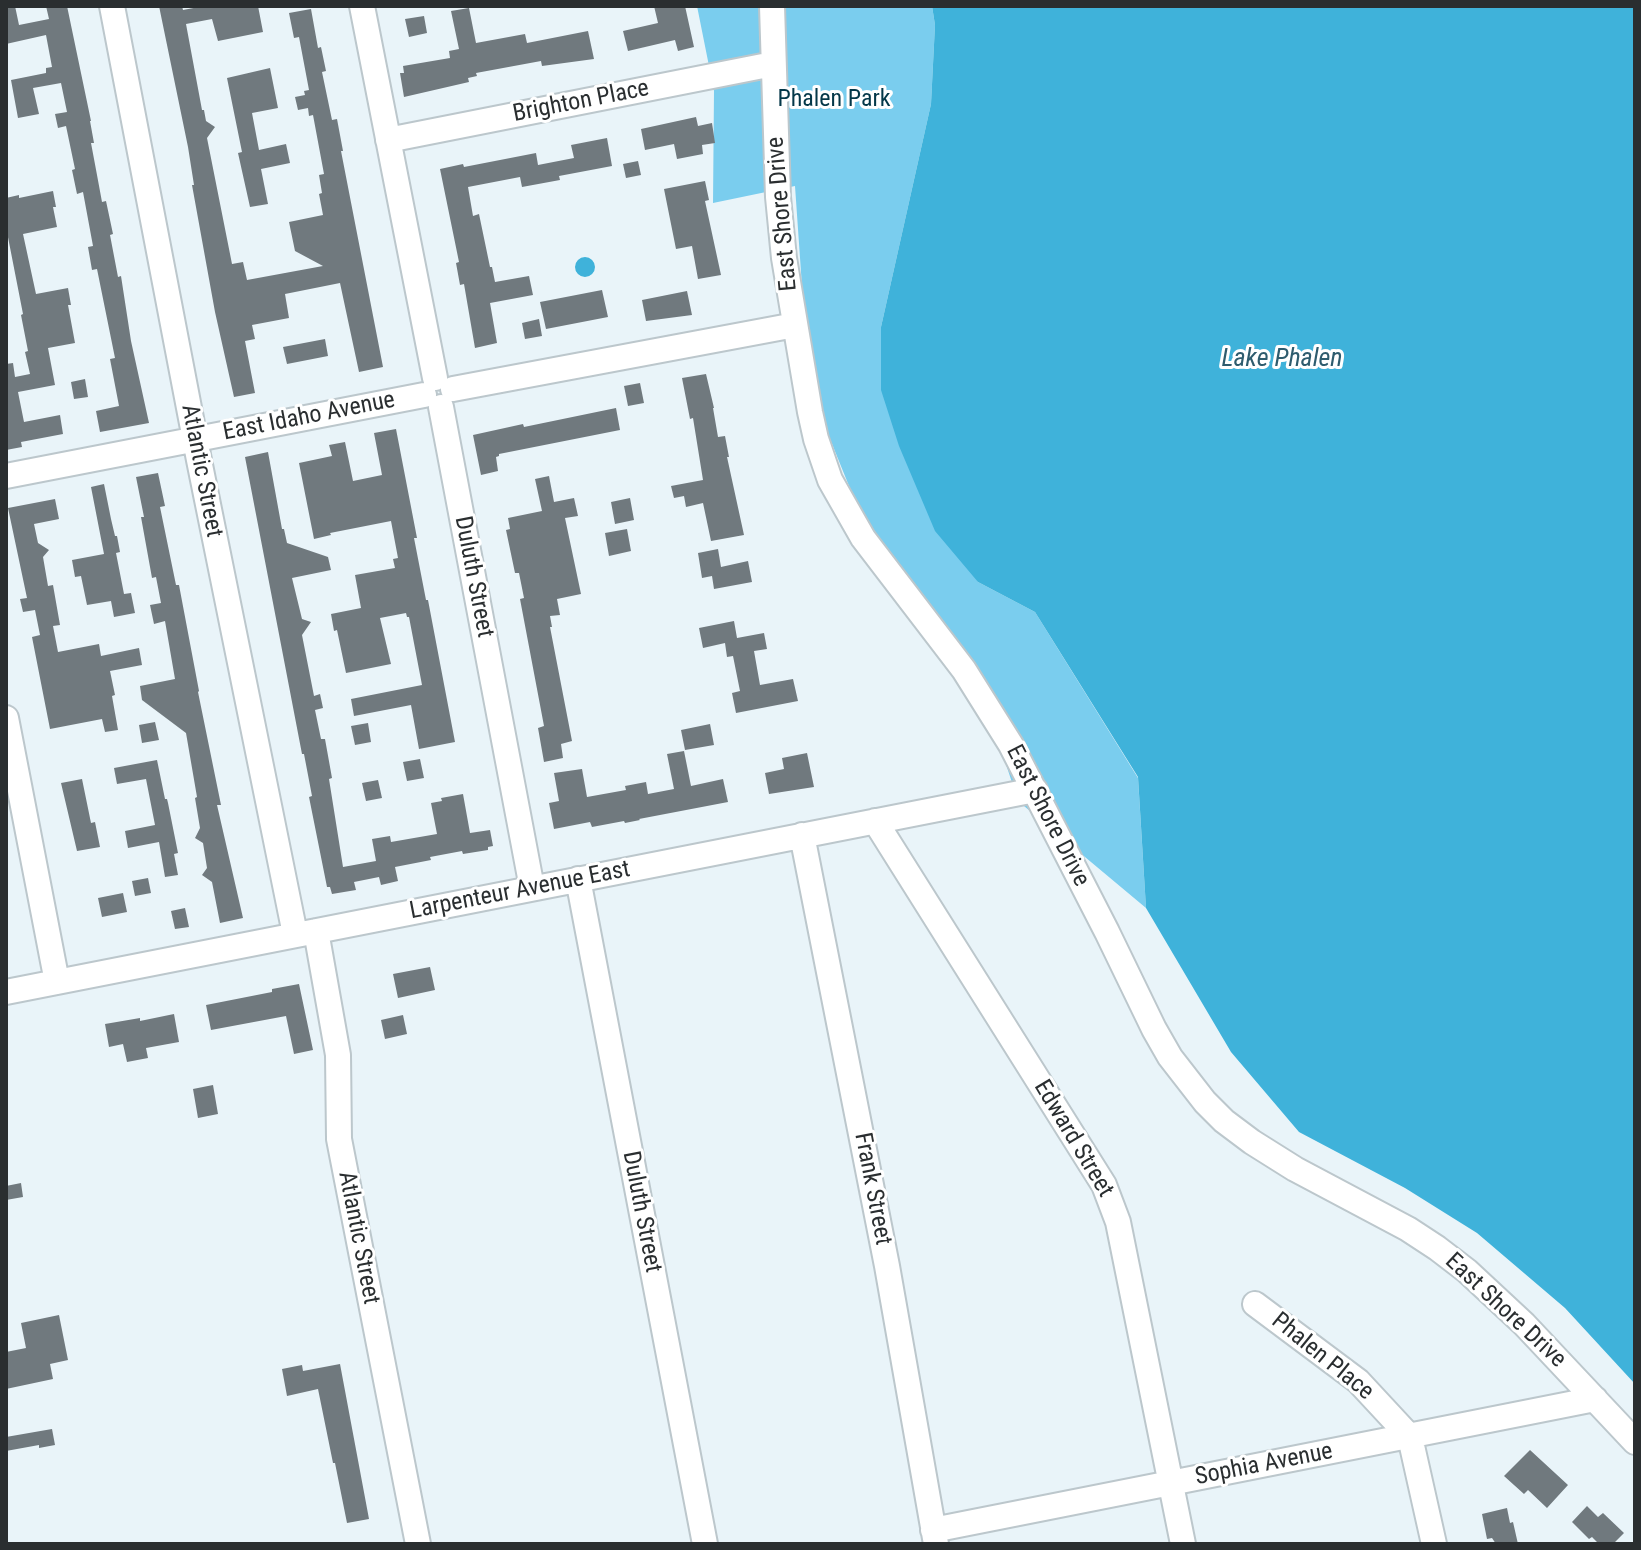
<!DOCTYPE html>
<html>
<head>
<meta charset="utf-8">
<style>
  body { margin:0 }
  #map { position:relative; width:1641px; height:1550px; overflow:hidden; background:#e9f4f9; font-family:"Roboto Condensed",sans-serif }
  canvas { display:block }
  .frame { position:absolute; inset:0; border:8px solid #2a2e30; pointer-events:none }
</style>
</head>
<body>
<div id="map">
<canvas width="1641" height="1550"></canvas>
<div class="frame"></div>
</div>
<script>
const g = document.querySelector('canvas').getContext('2d');
g.lineJoin = 'round';
function paint(path, color) {
  g.fillStyle = color;
  g.fill(path, 'evenodd');
}
function toPath(rows) {
  const path = new Path2D();
  for (const r of rows) {
    if (r.length === 3) {
      path.moveTo(r[0] + r[2], r[1]);
      path.arc(r[0], r[1], r[2], 0, 2 * Math.PI);
      continue;
    }
    path.moveTo(r[0], r[1]);
    for (let i = 2; i < r.length; i += 2) path.lineTo(r[i], r[i + 1]);
  }
  return path;
}
function stroke(path, color, width, dash) {
  g.strokeStyle = color;
  g.lineWidth = width;
  g.lineCap = dash ? 'butt' : 'round';
  g.setLineDash(dash || []);
  g.stroke(path);
}
function label(font, color, halo, rows, align = 'center') {
  g.font = font + ' "Roboto Condensed",sans-serif';
  g.lineWidth = 6;
  g.setLineDash([]);
  g.textBaseline = 'middle';
  g.strokeStyle = halo;
  g.fillStyle = color;
  for (const [text, x, y, turn = 0] of rows) {
    g.save();
    g.translate(x, y);
    g.rotate((+turn || 0) * Math.PI / 180);
    g.textAlign = isNaN(turn) ? turn : align;
    if (halo) g.strokeText(text, 0, 0);
    g.fillText(text, 0, 0);
    g.restore();
  }
}
paint(toPath([
  [697,6,932,6,935,25,931,104,881,327,978,582,1035,612,1138,778,1146,908,1018,801,975,669,866,528,809,387,795,186,713,203,714,91]
]), '#7acdee');
paint(toPath([
  [932,6,1635,6,1635,1384,1565,1308,1477,1233,1405,1188,1299,1132,1231,1052,1146,908,1138,777,1035,612,978,582,935,531,899,446,881,390,881,327,931,104,935,25],
  [585,267,10]
]), '#3fb2da');
paint(toPath([
  [6,6,15,6,19,25,49,19,46,6,67,6,91,121,90,121,94,143,91,143,97,175,102,202,106,201,113,234,110,235,118,277,121,276,131,341,149,423,100,432,96,411,119,406,110,359,115,358,97,269,92,270,88,247,93,246,83,192,77,194,72,170,75,169,66,126,58,128,55,114,67,112,61,83,33,88,39,114,18,118,11,80,46,73,46,68,52,67,46,35,6,44],
  [159,6,182,6,183,10,204,6,258,6,263,32,218,41,212,19,186,24,202,110,204,110,206,121,215,127,207,138,232,264,243,262,247,280,323,266,295,251,289,222,323,215,319,194,322,193,319,175,324,174,313,115,309,116,308,108,298,110,295,97,305,95,304,91,309,90,299,37,294,38,289,13,311,9,318,48,321,47,326,71,322,72,332,120,337,119,343,151,341,151,383,367,359,372,340,283,285,294,289,318,252,325,255,339,245,341,255,393,234,397,215,312,192,185,194,185,188,147],
  [654,6,685,6,694,47,678,51,675,40,628,51,623,31,658,23],
  [469,8,476,43,525,34,527,43,588,31,594,59,542,66,541,61,476,73,477,76,468,78,469,82,404,97,400,73,404,73,403,66,450,58,449,51,459,49,451,11],
  [424,16,427,33,409,37,405,19],
  [270,68,278,108,252,113,259,150,286,144,290,163,261,169,268,204,250,207,238,153,242,152,227,78],
  [696,117,698,126,712,123,715,143,702,145,703,154,677,159,674,144,645,150,641,129],
  [607,138,612,166,559,176,560,180,522,187,520,177,468,187,473,216,479,214,490,267,492,267,495,282,529,276,533,295,490,303,497,343,475,348,464,284,460,285,456,263,459,262,440,169,463,164,464,167,536,153,538,165,574,158,571,145],
  [638,161,641,175,626,178,623,164],
  [705,181,709,200,705,201,721,275,698,279,692,246,676,249,664,189],
  [53,191,56,207,53,207,57,227,23,234,36,294,68,288,71,305,68,305,75,343,48,348,55,385,18,392,24,422,60,415,63,434,21,442,22,447,6,450,6,364,13,363,15,377,30,374,25,352,28,351,21,315,23,314,6,227,6,198,19,195,19,198],
  [602,290,608,317,546,329,540,302],
  [687,291,692,315,646,321,642,300],
  [539,319,542,336,525,339,522,323],
  [325,339,328,356,287,364,283,347],
  [706,374,714,408,713,408,718,437,725,436,729,457,727,457,744,535,711,541,703,503,686,507,684,496,674,498,671,486,703,480,693,418,690,419,682,378],
  [85,379,88,397,74,399,71,382],
  [640,383,644,403,628,406,624,386],
  [616,408,620,430,499,454,499,456,496,457,498,471,481,475,473,435,523,424,524,427],
  [396,429,417,538,414,538,426,600,428,600,455,742,419,749,411,705,354,716,351,699,422,685,409,617,407,617,406,613,380,618,391,664,346,673,337,630,334,631,331,614,361,608,355,575,395,568,393,559,398,558,391,521,330,533,331,535,314,539,299,463,332,456,329,445,345,442,353,481,382,475,374,433],
  [268,452,282,529,284,529,287,543,328,557,331,570,292,578,302,619,311,622,302,635,314,696,320,694,323,708,315,710,321,739,325,739,332,778,329,779,343,867,376,861,372,839,390,836,391,842,437,834,431,803,442,801,441,798,463,794,470,833,490,830,493,846,488,847,488,850,463,854,462,851,430,857,431,860,395,867,398,881,381,885,379,877,354,882,356,890,332,894,330,887,327,887,309,797,312,796,304,754,302,754,245,457],
  [158,473,165,506,160,507,176,585,179,585,199,691,198,692,221,805,217,805,243,918,220,923,212,882,202,875,207,868,203,843,195,838,200,828,195,798,197,797,186,733,142,700,140,686,175,679,165,621,154,624,150,605,161,603,156,577,152,578,141,517,144,517,136,477],
  [549,476,554,502,574,498,578,516,565,518,581,594,557,599,560,615,550,616,552,627,550,627,572,741,561,744,563,758,544,762,538,728,544,726,520,599,524,598,519,573,515,573,506,530,510,529,508,518,542,511,535,479],
  [104,484,111,519,115,536,117,536,120,552,116,553,124,594,131,593,135,613,114,617,111,601,87,605,81,576,75,577,72,560,104,554,91,487],
  [630,498,634,520,615,524,611,502],
  [55,499,59,519,34,524,38,543,49,550,43,557,48,586,53,585,60,625,53,626,58,652,99,644,101,656,139,648,142,665,110,671,115,695,112,696,118,730,105,732,102,719,50,729,32,637,40,635,35,610,23,612,20,599,27,598,8,508],
  [627,529,631,551,609,556,605,533],
  [718,549,721,567,748,561,752,582,714,589,712,576,702,578,698,553],
  [734,621,737,638,764,633,767,649,754,651,760,685,793,679,798,701,736,713,732,693,740,691,733,656,727,657,725,643,703,648,699,628],
  [155,722,159,740,142,743,139,725],
  [368,723,371,742,355,745,351,726],
  [710,724,714,745,685,750,681,730],
  [684,751,691,786,723,779,728,802,639,819,640,820,625,823,624,821,592,827,590,822,554,829,549,803,559,801,554,773,582,769,587,797,626,790,625,786,646,782,648,794,674,789,667,754],
  [807,753,814,787,769,794,765,773,784,769,782,758],
  [420,759,424,778,407,781,403,762],
  [157,760,165,799,167,799,168,803,178,853,174,854,178,875,165,877,159,842,128,848,125,831,155,825,146,779,117,784,114,768],
  [82,779,91,823,95,822,100,847,77,851,61,783],
  [378,780,382,798,366,801,362,783],
  [148,878,151,893,135,896,132,881],
  [123,893,127,912,102,917,98,898],
  [185,908,189,927,175,929,171,911],
  [430,967,435,990,398,998,393,974],
  [299,984,313,1050,294,1054,286,1016,211,1030,206,1005,272,992,272,989],
  [174,1014,179,1042,146,1048,148,1058,127,1062,123,1044,109,1047,105,1024,140,1018,140,1021],
  [403,1015,407,1034,385,1039,381,1020],
  [213,1085,218,1114,198,1118,193,1089],
  [21,1183,23,1197,6,1200,6,1186],
  [59,1315,68,1360,50,1364,53,1379,6,1389,6,1352,26,1348,21,1323],
  [340,1364,369,1519,347,1523,335,1463,333,1463,318,1389,287,1396,282,1369,302,1365,303,1371],
  [52,1429,55,1445,39,1448,39,1445,6,1451,6,1437],
  [1530,1450,1568,1485,1547,1508,1528,1490,1524,1494,1504,1476],
  [1587,1506,1598,1517,1603,1513,1624,1533,1613,1544,1599,1544,1592,1537,1589,1539,1572,1522],
  [1507,1508,1510,1523,1513,1522,1518,1544,1496,1544,1492,1538,1487,1539,1482,1514]
]), '#70797e');
const minor = toPath([
  [112,6,199,460,295,934],
  [362,6,435,378],
  [772,6,778,197,784,258,810,412,816,439,830,480,863,538,964,670,1011,745,1107,932,1154,1029,1170,1057,1205,1102,1224,1121,1252,1142,1295,1169,1408,1229,1437,1248,1467,1271,1524,1324,1635,1442],
  [388,140,773,64],
  [453,389,795,325],
  [441,407,532,888],
  [6,476,424,395],
  [6,718,57,982],
  [875,821,1104,1185,1118,1222,1183,1544],
  [802,835,887,1266,936,1544],
  [578,879,705,1544],
  [316,931,338,1055,339,1139,418,1544],
  [6,992,1035,790],
  [1255,1304,1358,1381,1410,1437,1434,1544],
  [933,1530,1595,1399]
]);
stroke(minor, '#bcc7cc', 28);
stroke(minor, '#fff', 24);
label('24px', '#043849', '#fff', [
  ["Phalen Park",834,100]
]);
label('24px', '#2a2e30', '#fff', [
  ["Brighton Place",581,102,-11],
  ["East Shore Drive",783,214,-95],
  ["East Idaho Avenue",309,417,-11],
  ["Atlantic Street",201,471,79],
  ["Duluth Street",473,577,79],
  ["East Shore Drive",1047,816,63],
  ["Larpenteur Avenue East",520,891,-11],
  ["Edward Street",1073,1139,59],
  ["Frank Street",872,1189,79],
  ["Duluth Street",641,1212,79],
  ["Atlantic Street",358,1238,79],
  ["East Shore Drive",1505,1311,43],
  ["Phalen Place",1322,1357,39],
  ["Sophia Avenue",1264,1465,-11]
]);
label('italic 26px', '#2e5c6e', '#fff', [
  ["Lake Phalen",1282,359]
]);
</script>
</body>
</html>
